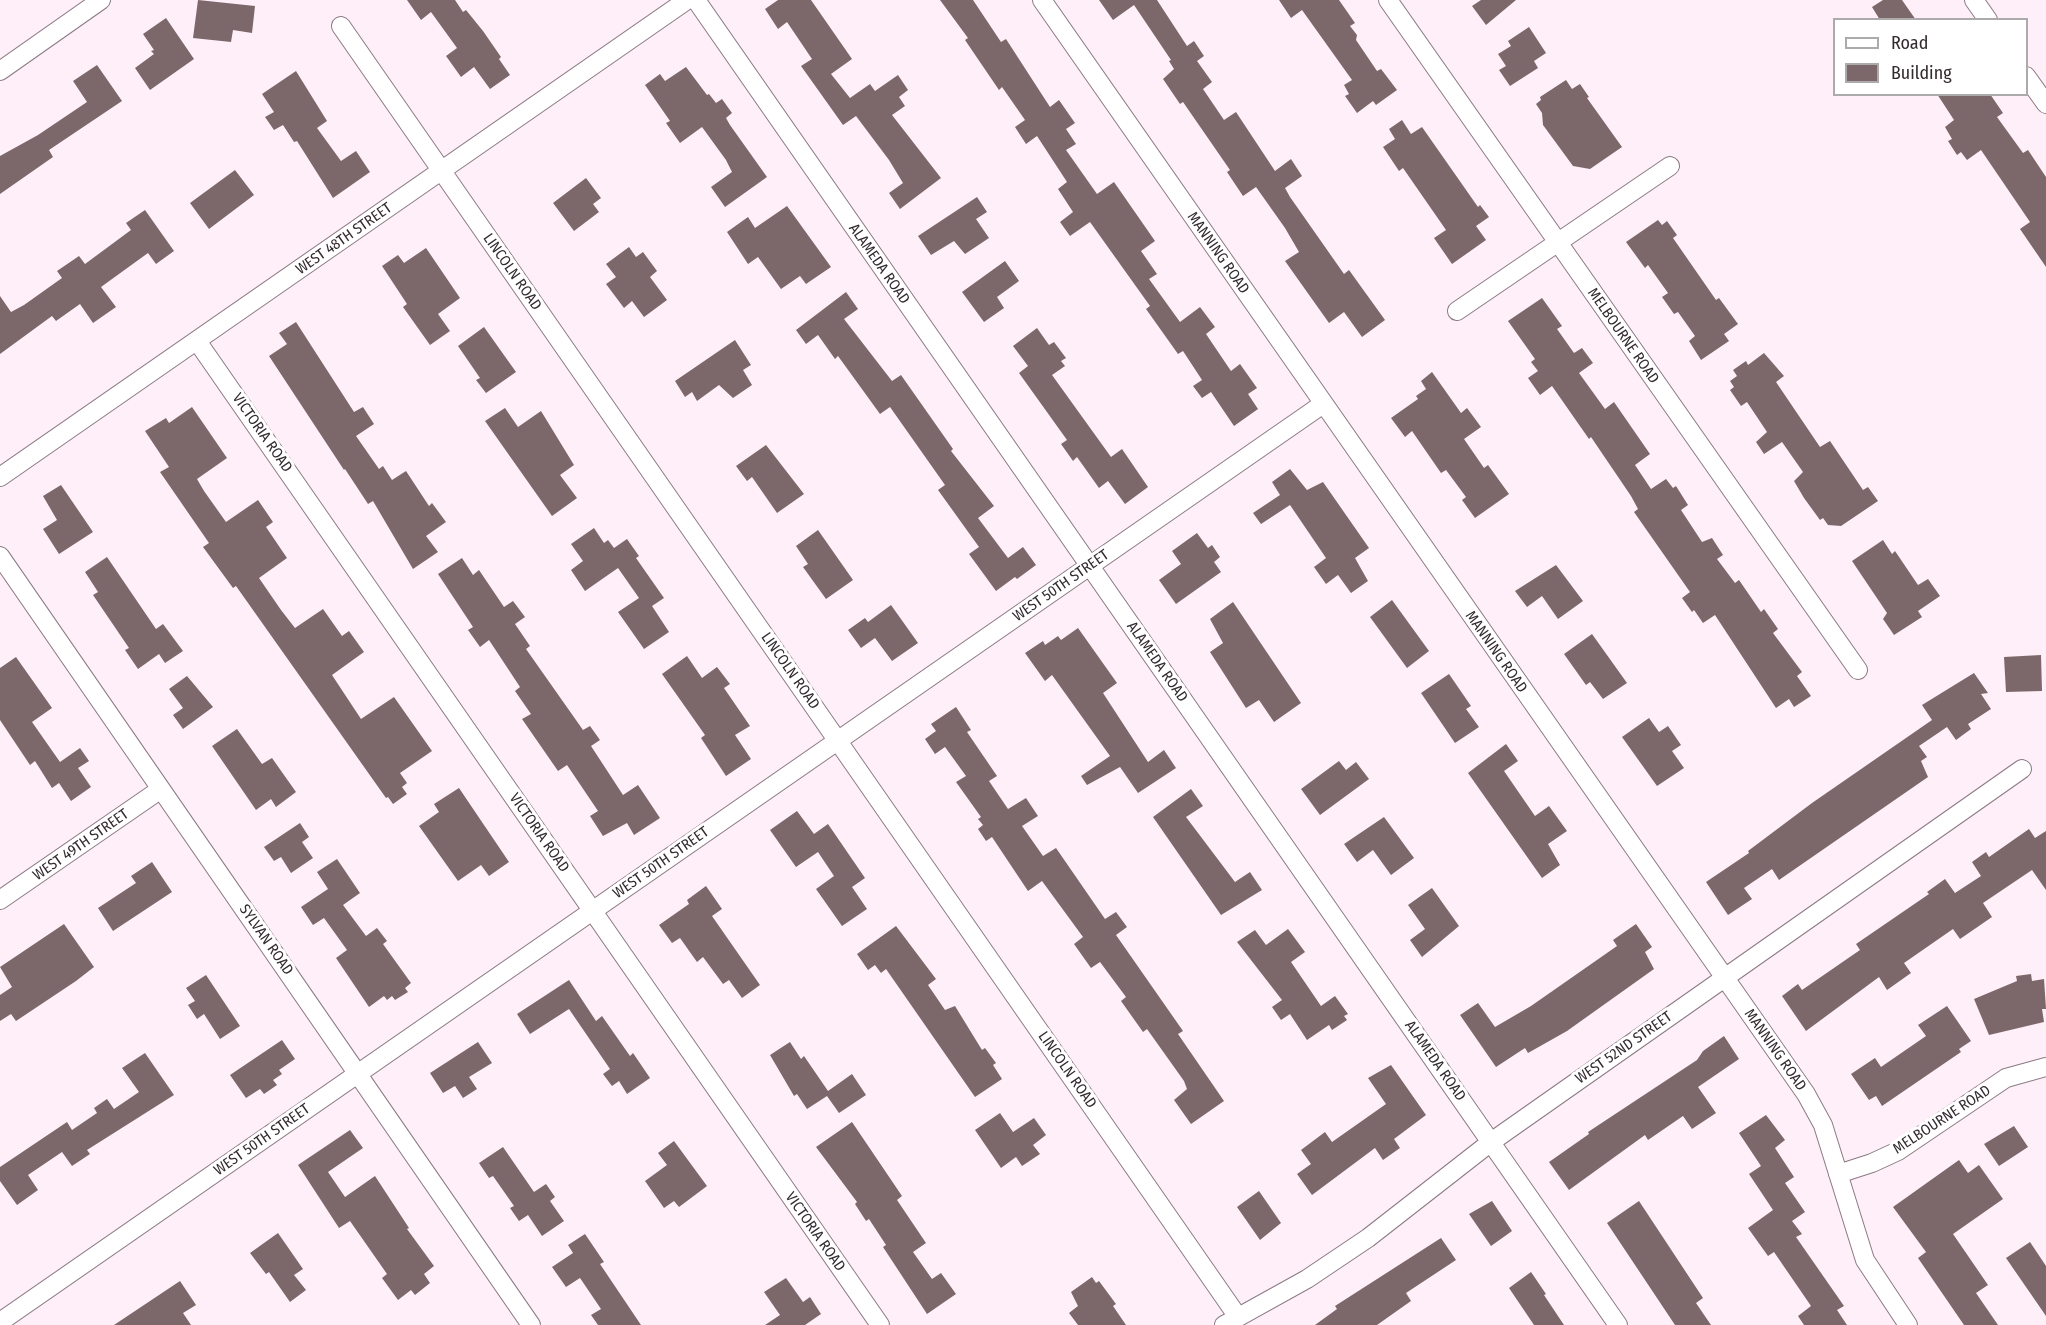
<!DOCTYPE html>
<html>
<head>
<meta charset="utf-8">
<style>
  body { margin:0 }
  #map { position:relative; width:2046px; height:1325px; overflow:hidden; background:#feeff8; font-family:"Fira Sans Condensed",sans-serif }
  canvas { display:block }
  .legend { position:absolute; left:1833px; top:18px; width:195px; height:78px; box-sizing:border-box; background:#fff; border:2px solid #adaaac; margin:0; padding:8px 10px; list-style:none; font-size:18px; color:#332b30 }
  .legend li { display:flex; align-items:center; gap:12px; height:30px }
  .legend b { width:30px; border:2px solid #adaaac }
</style>
</head>
<body>
<div id="map">
<canvas width="2046" height="1325"></canvas>
<ul class="legend">
<li><b style="height:8px;background:#fff"></b>Road</li>
<li><b style="height:16px;background:#7c686a"></b>Building</li>
</ul>
</div>
<script>
const g = document.querySelector('canvas').getContext('2d');
g.lineJoin = 'round';
function paint(path, color) {
  g.fillStyle = color;
  g.fill(path, 'evenodd');
}
function toPath(rows) {
  const path = new Path2D();
  for (const r of rows) {
    path.moveTo(r[0], r[1]);
    for (let i = 2; i < r.length; i += 2) path.lineTo(r[i], r[i + 1]);
  }
  return path;
}
function stroke(path, color, width, dash) {
  g.strokeStyle = color;
  g.lineWidth = width;
  g.lineCap = dash ? 'butt' : 'round';
  g.setLineDash(dash || []);
  g.stroke(path);
}
function label(font, color, halo, rows, align = 'center') {
  g.font = font + ' "Fira Sans Condensed",sans-serif';
  g.lineWidth = 6;
  g.setLineDash([]);
  g.textBaseline = 'middle';
  g.strokeStyle = halo;
  g.fillStyle = color;
  for (const [text, x, y, turn = 0] of rows) {
    g.save();
    g.translate(x, y);
    g.rotate((+turn || 0) * Math.PI / 180);
    g.textAlign = isNaN(turn) ? turn : align;
    if (halo) g.strokeText(text, 0, 0);
    g.fillText(text, 0, 0);
    g.restore();
  }
}
paint(toPath([
  [198,0,255,6,252,33,233,30,231,42,193,38],
  [407,0,455,0,463,12,466,10,483,31,501,57,499,59,510,75,490,89,474,67,461,77,446,56,457,48,431,12,421,20],
  [778,0,811,0,852,59,831,74,850,98,870,84,875,91,898,75,908,90,899,97,905,106,892,115,941,178,900,209,889,193,903,183,889,160,856,116,843,125,801,66,812,59,787,22,778,29,765,9],
  [940,0,973,0,1001,42,1006,39,1050,107,1059,100,1075,123,1066,129,1076,144,1066,150,1097,194,1114,182,1155,241,1141,251,1157,274,1149,279,1180,322,1200,307,1215,327,1206,334,1231,371,1240,364,1257,388,1248,394,1258,409,1234,426,1211,392,1202,398,1193,386,1202,380,1183,351,1178,354,1146,309,1150,306,1090,222,1070,236,1060,222,1073,212,1058,189,1067,182,1037,136,1026,144,1015,127,1025,120,1002,87,999,90,965,40,968,38],
  [1099,0,1157,0,1187,46,1194,41,1204,56,1197,61,1212,82,1203,89,1224,120,1236,112,1275,171,1291,159,1302,176,1285,188,1290,197,1344,274,1349,270,1385,320,1362,337,1344,312,1329,323,1285,261,1299,252,1285,228,1256,187,1243,196,1227,172,1230,170,1183,102,1180,104,1163,79,1174,69,1169,61,1171,60,1134,5,1113,20],
  [1279,0,1339,0,1355,23,1350,26,1357,35,1356,40,1377,71,1381,69,1397,90,1376,105,1373,101,1357,113,1345,96,1349,94,1344,85,1352,80,1302,10,1291,18],
  [1481,0,1516,0,1486,25,1472,6],
  [1883,0,1902,0,1916,20,1880,20,1872,7],
  [166,18,194,59,150,90,135,68,154,54,151,51,154,50,143,34],
  [1529,27,1546,53,1534,61,1538,68,1510,86,1499,70,1506,66,1498,54,1511,46,1508,41],
  [97,65,122,101,49,150,53,157,0,194,0,156,38,135,87,102,73,81],
  [686,67,707,95,709,94,716,103,722,99,732,113,726,118,730,125,767,177,725,207,711,187,732,172,726,160,702,127,680,143,666,123,670,121,645,85,660,74,665,81],
  [296,71,327,121,317,128,341,161,356,151,370,172,333,198,297,141,294,142,283,125,274,130,265,117,274,112,262,94],
  [1566,80,1572,89,1580,84,1589,97,1587,98,1622,147,1590,169,1573,166,1543,125,1542,113,1536,104,1541,100,1540,97],
  [1937,94,1990,94,2003,113,1997,117,2023,153,2028,150,2046,177,2046,267,2020,229,2030,222,1981,150,1967,160,1961,152,1957,155,1948,141,1952,139,1945,127,1954,120],
  [1402,120,1411,134,1422,127,1478,207,1480,205,1489,217,1476,226,1486,240,1452,264,1434,238,1446,230,1403,168,1399,171,1383,147,1395,139,1389,129],
  [235,170,254,195,209,229,190,203],
  [586,178,601,198,593,204,599,212,574,231,553,203],
  [977,197,987,212,976,219,989,238,965,254,954,241,931,255,918,236],
  [787,206,831,267,806,284,800,276,781,289,758,257,748,264,727,232,748,217,755,228],
  [145,210,174,251,156,264,148,253,101,287,116,307,93,323,80,304,56,321,52,316,0,354,0,296,11,312,24,305,62,278,57,271,79,256,85,264,131,230,126,223],
  [1658,220,1662,225,1667,221,1677,235,1673,238,1716,300,1719,298,1738,324,1724,334,1729,341,1701,360,1689,341,1695,336,1678,312,1674,314,1662,297,1668,293,1648,265,1645,268,1626,242],
  [629,247,636,257,643,252,657,271,650,277,667,300,644,317,632,301,624,308,606,284,616,277,606,264],
  [426,248,460,298,438,314,450,331,430,345,403,307,407,304,382,266,398,255,404,263],
  [1005,261,1019,281,997,297,1004,308,984,322,962,292],
  [846,292,858,309,844,319,892,381,901,375,953,449,951,451,994,506,978,518,1008,558,1023,547,1036,565,1017,579,1015,577,996,591,969,554,979,547,938,490,945,485,890,407,880,414,838,356,835,359,818,335,806,344,796,330],
  [1542,298,1562,326,1557,329,1574,353,1582,348,1593,363,1579,373,1605,409,1614,402,1650,454,1635,465,1651,489,1666,479,1673,488,1676,486,1688,505,1681,510,1702,542,1712,538,1723,555,1717,559,1735,583,1739,580,1761,612,1764,609,1778,629,1773,633,1802,672,1797,676,1811,696,1794,707,1789,699,1776,708,1715,615,1703,623,1694,610,1692,612,1682,598,1690,592,1634,512,1638,509,1631,496,1591,437,1589,439,1552,386,1540,395,1528,378,1538,371,1531,362,1535,359,1508,321],
  [296,322,354,412,363,407,374,424,356,436,379,469,383,466,392,480,406,471,429,506,432,503,446,522,426,536,438,552,413,569,373,501,368,504,345,469,344,470,269,356,287,344,279,333],
  [484,327,516,372,486,393,476,380,480,378,458,346],
  [1037,328,1049,345,1054,342,1066,358,1061,361,1065,366,1052,375,1111,457,1122,449,1148,487,1125,504,1108,481,1099,488,1077,457,1073,461,1061,444,1067,440,1019,373,1028,366,1013,346],
  [735,340,751,365,743,370,752,385,733,398,719,385,697,401,692,392,685,397,675,381],
  [1764,353,1784,376,1776,382,1820,447,1830,441,1863,490,1868,487,1878,501,1841,526,1828,525,1823,518,1820,520,1804,498,1794,481,1803,472,1782,442,1764,454,1756,442,1767,432,1747,402,1741,406,1730,390,1734,387,1730,381,1737,376,1733,370,1746,361,1748,365],
  [1432,372,1461,413,1467,408,1481,427,1464,439,1484,468,1488,465,1509,494,1475,518,1462,500,1466,497,1446,470,1441,473,1412,431,1405,437,1391,418,1418,399,1416,396,1426,389,1421,381],
  [192,407,227,458,197,479,204,491,226,522,258,500,273,522,266,527,287,558,259,578,281,610,295,628,323,609,342,636,349,631,364,652,332,675,361,719,394,697,432,751,400,773,407,783,402,787,407,794,393,804,388,797,386,798,236,586,233,588,203,547,209,543,160,472,169,467,145,431,166,418,169,423],
  [505,408,518,427,541,411,574,465,560,475,577,498,552,516,485,421],
  [766,445,804,494,777,513,752,477,747,481,736,466],
  [1290,469,1307,490,1323,482,1369,548,1355,558,1368,581,1351,593,1338,575,1326,584,1314,567,1326,558,1290,505,1261,524,1253,513,1280,495,1272,482],
  [61,485,93,532,59,554,43,529,57,520,43,496],
  [594,528,604,543,608,540,614,548,627,539,639,556,636,558,664,598,652,606,669,632,644,649,618,612,639,598,618,568,585,591,571,570,583,561,571,544],
  [818,530,853,580,826,599,803,567,808,564,796,546],
  [1197,533,1208,548,1212,545,1220,557,1214,562,1221,572,1176,604,1159,580,1181,564,1172,551],
  [1883,540,1892,554,1895,551,1918,585,1928,579,1940,596,1918,611,1922,617,1894,635,1883,619,1887,613,1852,561],
  [107,557,156,629,163,624,183,651,165,663,159,654,138,669,125,650,129,648,93,595,98,592,85,572],
  [462,558,473,575,479,570,504,607,513,601,525,617,515,624,530,646,526,649,583,730,590,726,600,740,591,746,623,795,638,785,660,818,634,835,627,823,603,836,590,816,598,811,567,765,558,771,522,719,531,714,515,691,520,687,489,640,480,647,468,630,473,627,438,574],
  [1556,565,1583,601,1558,619,1542,596,1527,607,1515,591],
  [1392,600,1429,651,1407,668,1370,617],
  [1233,602,1301,703,1274,722,1259,700,1246,708,1210,652,1223,643,1210,619],
  [891,605,918,643,892,661,875,638,861,648,848,630,865,618,868,622],
  [1078,628,1117,683,1103,693,1148,762,1164,750,1176,768,1138,793,1120,767,1087,785,1081,776,1110,756,1052,675,1045,681,1025,653,1043,641,1045,645,1058,636,1061,640],
  [1592,634,1627,683,1603,699,1590,682,1586,685,1564,654],
  [2041,655,2042,691,2006,692,2004,657],
  [687,656,702,678,717,667,730,684,724,688,750,726,735,735,751,759,726,776,701,738,705,735,662,674],
  [16,657,52,708,32,722,60,762,80,748,89,761,78,768,91,787,71,801,59,783,52,788,35,761,30,765,0,720,0,668],
  [1974,673,1988,693,1981,694,1991,709,1968,724,1971,729,1956,740,1947,727,1919,746,1927,757,1921,761,1928,777,1779,880,1772,869,1744,888,1752,899,1728,915,1706,882,1749,853,1748,851,1812,803,1932,720,1922,705],
  [1449,674,1471,706,1466,709,1479,727,1455,743,1421,693],
  [187,676,213,707,183,729,173,715,183,708,169,689],
  [956,707,971,730,967,732,997,776,989,781,1008,809,1026,798,1038,816,1022,826,1043,856,1056,848,1105,919,1116,912,1127,927,1116,935,1183,1031,1178,1034,1224,1101,1191,1124,1174,1100,1187,1089,1184,1081,1147,1029,1143,1032,1121,1001,1126,997,1100,962,1091,968,1074,944,1083,937,1042,881,1028,891,992,837,986,841,978,829,983,825,978,819,981,817,956,782,966,776,945,747,935,754,925,739,936,731,931,724],
  [1649,718,1659,732,1668,726,1681,745,1672,751,1684,768,1657,786,1622,737],
  [237,729,262,764,272,758,296,792,276,807,271,799,256,810,212,746],
  [1506,744,1518,761,1504,771,1535,816,1549,806,1567,831,1548,844,1560,865,1542,878,1468,773],
  [1339,761,1346,770,1356,762,1369,779,1320,815,1301,789],
  [459,788,509,862,489,876,481,865,458,881,419,826,439,812,434,804],
  [1191,789,1203,806,1186,817,1235,882,1250,872,1262,890,1221,915,1153,817],
  [797,811,814,834,828,824,865,878,852,887,867,909,842,926,816,889,834,876,818,852,796,867,770,830],
  [1384,817,1414,858,1391,875,1373,850,1357,862,1344,844],
  [300,823,309,837,302,842,313,858,291,873,281,857,274,861,264,847],
  [2029,829,2035,838,2046,831,2046,890,2032,870,1983,903,1992,917,1960,939,1953,929,1904,963,1911,973,1887,990,1879,977,1806,1031,1782,996,1798,984,1802,990,1860,950,1856,944,1929,894,1927,892,1945,879,1955,893,1981,876,1972,862,1986,852,1989,857],
  [337,859,360,893,343,905,366,936,377,928,387,941,383,944,411,983,405,988,408,992,395,1000,392,996,387,1000,384,996,369,1007,336,958,347,950,324,918,313,925,301,907,328,889,317,872],
  [152,862,172,892,113,931,98,908,136,883,131,876],
  [706,886,722,909,712,916,760,985,742,998,729,980,723,984,703,957,697,962,680,938,672,943,659,925,689,904,687,900],
  [1432,888,1459,926,1422,957,1410,940,1425,929,1408,905],
  [64,924,94,967,76,981,16,1021,11,1014,0,1021,0,995,12,987,0,967],
  [1636,924,1652,947,1645,952,1654,969,1567,1031,1528,1053,1525,1048,1496,1067,1460,1015,1478,1003,1495,1027,1531,1006,1617,946,1613,940],
  [896,926,936,979,928,985,945,1010,955,1006,982,1050,985,1048,996,1063,993,1065,1002,1079,975,1097,886,969,881,973,875,965,868,970,857,954],
  [1288,929,1305,952,1291,962,1321,1006,1335,996,1348,1014,1344,1016,1347,1020,1332,1030,1329,1025,1307,1040,1290,1014,1281,1020,1272,1007,1282,1000,1237,942,1255,930,1266,945],
  [2031,974,2032,981,2044,979,2046,1009,2042,1009,2044,1022,1989,1035,1974,999,2017,981,2016,976],
  [206,975,240,1026,220,1039,204,1014,197,1019,188,1005,195,1001,186,988],
  [569,980,596,1021,602,1016,630,1056,633,1053,650,1078,627,1094,619,1081,612,1086,603,1074,610,1069,569,1009,530,1034,517,1014],
  [1947,1006,1971,1041,1959,1049,1961,1052,1882,1106,1876,1096,1869,1100,1851,1074,1875,1058,1881,1067,1926,1036,1918,1025],
  [1724,1036,1739,1059,1698,1087,1716,1113,1692,1129,1683,1116,1648,1140,1645,1135,1569,1190,1549,1162,1589,1134,1588,1132,1697,1060,1703,1051],
  [282,1040,295,1059,279,1070,282,1074,273,1080,277,1085,264,1094,260,1089,246,1098,230,1075],
  [478,1042,492,1063,469,1077,477,1089,463,1098,455,1086,443,1093,430,1073],
  [790,1042,801,1059,804,1056,828,1091,852,1074,866,1095,839,1113,827,1096,807,1109,797,1094,794,1096,770,1055],
  [145,1053,174,1095,87,1150,90,1154,72,1166,62,1152,28,1175,38,1190,17,1205,0,1181,0,1167,67,1122,72,1130,97,1113,94,1108,107,1099,114,1109,139,1092,122,1068],
  [1391,1065,1426,1115,1394,1139,1400,1148,1383,1160,1375,1148,1312,1195,1297,1174,1311,1164,1301,1150,1325,1132,1332,1142,1386,1104,1368,1078],
  [1000,1113,1013,1132,1034,1118,1046,1135,1033,1145,1040,1154,1022,1166,1016,1157,1001,1168,975,1130],
  [1766,1115,1785,1140,1775,1148,1794,1177,1785,1183,1805,1212,1792,1221,1802,1234,1796,1237,1844,1306,1837,1310,1847,1325,1804,1325,1798,1316,1811,1306,1774,1252,1768,1256,1748,1228,1773,1210,1749,1174,1761,1166,1739,1133],
  [852,1122,902,1196,897,1200,926,1243,913,1252,932,1279,941,1273,956,1294,927,1314,883,1247,886,1245,869,1219,866,1221,855,1204,857,1202,816,1147],
  [2014,1126,2028,1147,1999,1166,1984,1144],
  [350,1130,363,1148,328,1172,345,1197,375,1176,409,1228,407,1229,434,1266,424,1274,430,1283,415,1295,411,1290,398,1300,382,1278,387,1274,350,1221,339,1228,298,1165],
  [674,1141,707,1186,679,1207,674,1201,664,1208,645,1181,667,1165,658,1153],
  [503,1147,534,1192,546,1184,555,1197,550,1201,564,1221,542,1236,528,1215,519,1221,510,1208,514,1206,493,1176,489,1178,479,1163],
  [1959,1160,1968,1173,1979,1165,2003,1199,1953,1234,1988,1285,1976,1293,1998,1325,1964,1325,1918,1258,1926,1252,1893,1207],
  [1259,1191,1281,1223,1260,1240,1237,1207],
  [1492,1201,1512,1231,1491,1246,1469,1214],
  [1639,1201,1703,1298,1696,1303,1711,1325,1675,1325,1607,1223],
  [278,1233,303,1269,294,1275,306,1290,290,1302,269,1272,266,1274,250,1253],
  [585,1234,604,1262,600,1264,641,1325,598,1325,591,1315,601,1309,580,1278,566,1287,552,1267,573,1253,568,1245],
  [1441,1238,1456,1260,1406,1293,1411,1301,1377,1325,1315,1325,1337,1309,1335,1306],
  [2030,1242,2046,1266,2046,1316,2006,1258],
  [1531,1272,1546,1294,1544,1295,1564,1325,1534,1325,1509,1288],
  [1092,1277,1096,1283,1099,1281,1116,1304,1113,1306,1126,1325,1078,1325,1069,1313,1078,1306,1071,1292],
  [786,1278,803,1302,810,1297,821,1314,805,1325,765,1325,780,1315,764,1292],
  [180,1281,196,1305,183,1313,191,1325,114,1325]
]), '#7c686a');
const street = toPath([
  [696,0,1618,1325],
  [1042,0,1806,1094,1823,1125,1865,1260,1908,1325],
  [1388,0,1858,670],
  [1974,0,1988,20],
  [341,26,1238,1317],
  [0,71,101,0],
  [2026,76,2046,104],
  [1457,311,1670,166],
  [197,341,880,1325],
  [0,477,687,0],
  [0,556,531,1325],
  [0,900,161,789],
  [1838,1174,1872,1163,1898,1151,2006,1078,2046,1067],
  [0,1322,1323,404],
  [1224,1325,1307,1279,1368,1238,1491,1142,2022,769]
]);
stroke(street, '#8b7a84', 20);
stroke(street, '#fff', 18);
label('15px', '#332b30', '#fff', [
  ["WEST 48TH STREET",344,239,-35],
  ["MANNING ROAD",1218,253,55],
  ["ALAMEDA ROAD",879,264,55],
  ["LINCOLN ROAD",512,272,55],
  ["MELBOURNE ROAD",1623,336,55],
  ["VICTORIA ROAD",262,433,55],
  ["WEST 50TH STREET",1061,586,-35],
  ["MANNING ROAD",1496,652,55],
  ["ALAMEDA ROAD",1157,662,55],
  ["LINCOLN ROAD",790,671,55],
  ["VICTORIA ROAD",539,833,55],
  ["WEST 49TH STREET",81,845,-35],
  ["WEST 50TH STREET",661,863,-35],
  ["SYLVAN ROAD",266,940,55],
  ["WEST 52ND STREET",1624,1048,-35],
  ["MANNING ROAD",1775,1050,55],
  ["ALAMEDA ROAD",1435,1061,55],
  ["LINCOLN ROAD",1067,1070,55],
  ["MELBOURNE ROAD",1942,1120,-33],
  ["WEST 50TH STREET",262,1140,-35],
  ["VICTORIA ROAD",815,1232,55]
]);
</script>
</body>
</html>
